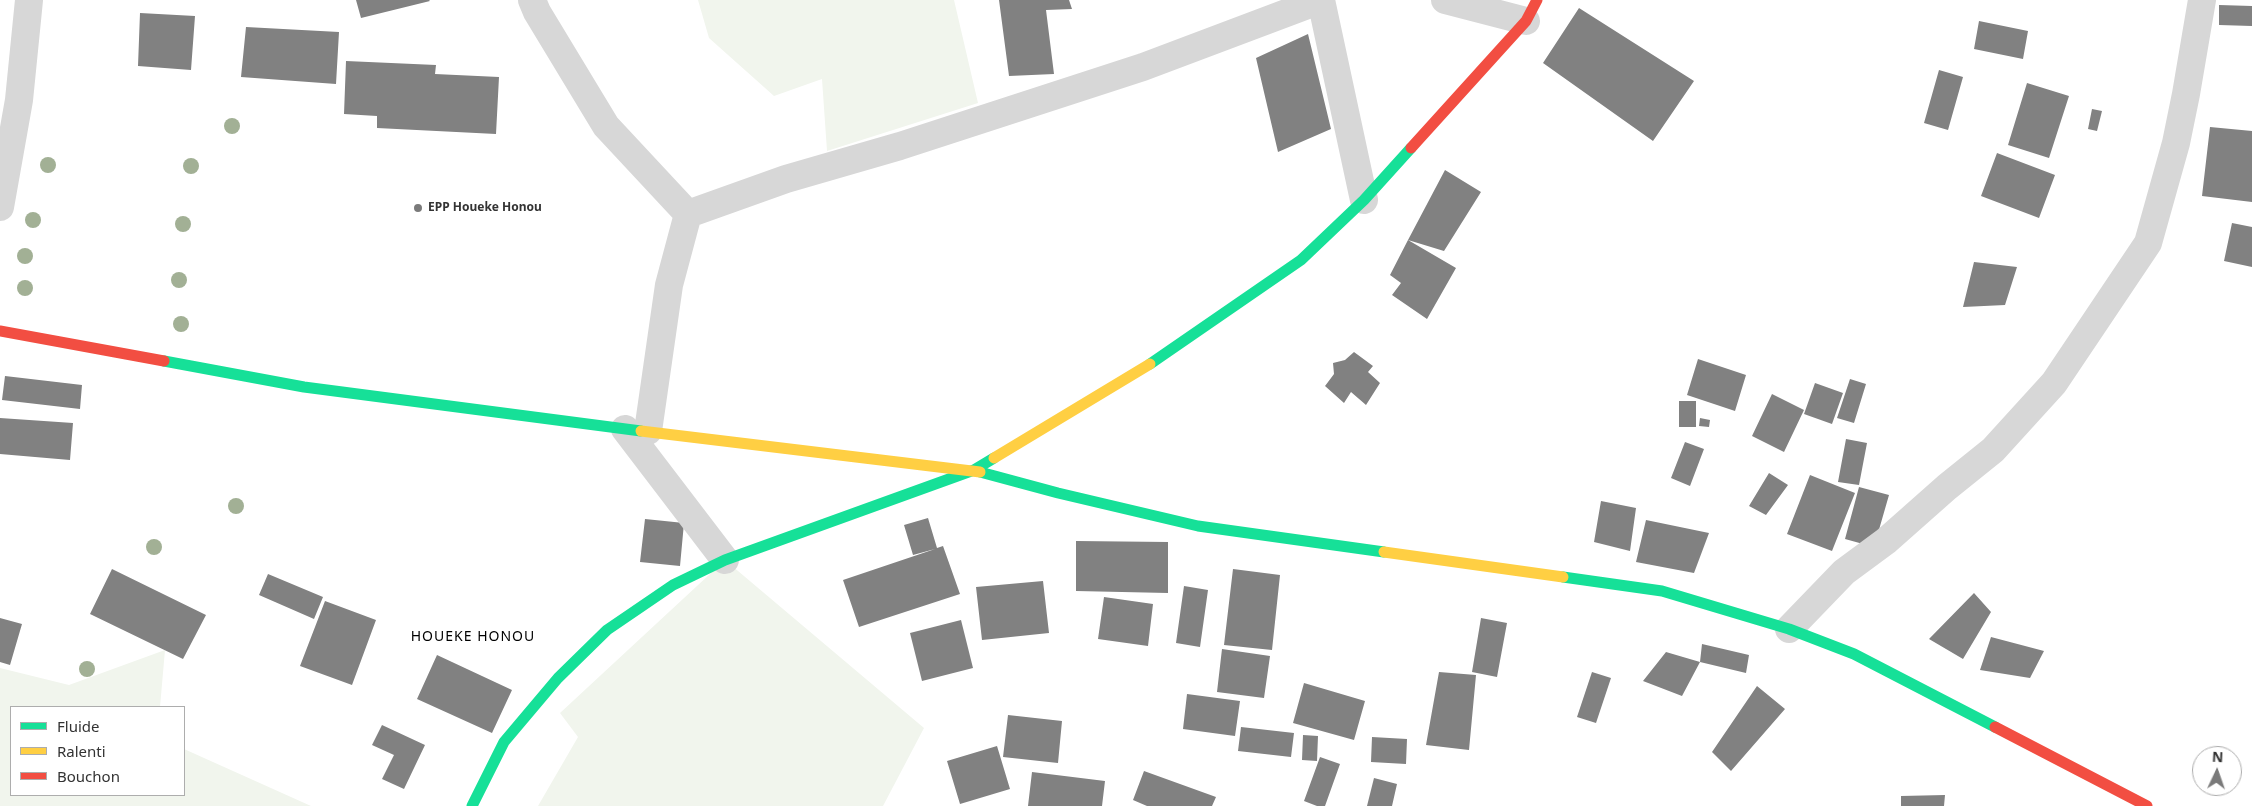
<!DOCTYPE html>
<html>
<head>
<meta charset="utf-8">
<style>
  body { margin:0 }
  #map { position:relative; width:2252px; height:806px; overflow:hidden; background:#fff; font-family:"Noto Sans",sans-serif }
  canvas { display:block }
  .legend { position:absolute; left:10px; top:706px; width:175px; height:90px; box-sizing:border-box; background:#fff; border:1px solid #adadad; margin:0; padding:6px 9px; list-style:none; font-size:15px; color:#333 }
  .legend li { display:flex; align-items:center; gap:10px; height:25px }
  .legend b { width:25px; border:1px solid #adadad }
  .north { position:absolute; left:2192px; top:746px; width:50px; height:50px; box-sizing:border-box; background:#fff; border:1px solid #adadad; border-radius:50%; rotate:3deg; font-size:14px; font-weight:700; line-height:20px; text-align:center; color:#333 }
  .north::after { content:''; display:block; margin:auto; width:18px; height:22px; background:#7a7a7a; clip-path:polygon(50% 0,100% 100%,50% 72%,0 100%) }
</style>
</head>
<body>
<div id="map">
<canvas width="2252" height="806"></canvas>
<ul class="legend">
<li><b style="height:6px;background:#16e098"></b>Fluide</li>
<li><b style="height:6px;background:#ffcf43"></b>Ralenti</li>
<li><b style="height:6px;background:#f24e42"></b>Bouchon</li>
</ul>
<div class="north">N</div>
</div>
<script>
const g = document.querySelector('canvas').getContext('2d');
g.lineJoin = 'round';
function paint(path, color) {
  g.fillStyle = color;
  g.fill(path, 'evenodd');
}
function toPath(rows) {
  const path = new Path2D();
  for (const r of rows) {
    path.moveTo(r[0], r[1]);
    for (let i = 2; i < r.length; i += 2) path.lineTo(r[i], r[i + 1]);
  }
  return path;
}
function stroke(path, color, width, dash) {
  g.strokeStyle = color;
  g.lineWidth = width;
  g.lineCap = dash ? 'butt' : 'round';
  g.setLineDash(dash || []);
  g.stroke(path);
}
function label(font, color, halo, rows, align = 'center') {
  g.font = font + ' "Noto Sans",sans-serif';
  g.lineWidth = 5;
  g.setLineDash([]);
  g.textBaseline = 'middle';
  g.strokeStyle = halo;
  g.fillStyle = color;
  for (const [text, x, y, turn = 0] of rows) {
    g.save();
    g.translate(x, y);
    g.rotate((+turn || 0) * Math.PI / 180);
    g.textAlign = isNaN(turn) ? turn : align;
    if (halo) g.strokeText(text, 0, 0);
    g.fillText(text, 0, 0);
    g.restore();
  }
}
paint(toPath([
  [698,0,954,0,978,103,827,151,822,79,774,96,709,38],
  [725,560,924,728,883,806,538,806,578,737,560,713],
  [165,650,160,707,11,707,11,795,184,795,184,749,311,806,0,806,0,668,69,685]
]), '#f1f5ed');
paint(toPath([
  [356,0,429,0,430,1,361,18],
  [999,0,1069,0,1072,9,1046,10,1054,74,1009,76],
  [2219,5,2252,6,2252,26,2219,25],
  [1579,8,1694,81,1653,141,1543,63],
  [140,13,195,16,191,70,138,66],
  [1979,21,2028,31,2023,59,1974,49],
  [246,27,339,32,336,84,241,77],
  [1308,34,1331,129,1278,152,1256,58],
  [346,61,436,65,435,74,499,77,496,134,377,128,377,116,344,114],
  [1939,70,1963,77,1948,130,1924,123],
  [2027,83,2069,96,2049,158,2008,145],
  [2092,109,2102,111,2097,131,2088,129],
  [2210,127,2252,131,2252,202,2202,196],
  [1997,153,2055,175,2039,218,1981,196],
  [1445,170,1481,192,1444,251,1408,240],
  [2232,223,2252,227,2252,267,2224,261],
  [1408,240,1456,268,1427,319,1392,295,1401,283,1390,275],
  [1974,262,2017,267,2005,305,1963,307],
  [1354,352,1373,366,1368,372,1380,383,1366,405,1351,392,1344,403,1325,386,1334,374,1333,363,1345,360],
  [1698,359,1746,375,1735,411,1687,395],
  [5,376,82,385,80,409,2,400],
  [1850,379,1866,384,1854,423,1837,418],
  [1815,383,1843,393,1832,424,1804,414],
  [1772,394,1804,410,1784,452,1752,436],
  [1679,401,1696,401,1696,427,1679,427],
  [0,418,73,423,70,460,0,454],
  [1700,418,1710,420,1709,427,1699,426],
  [1846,439,1867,443,1859,485,1838,482],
  [1685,442,1704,449,1690,486,1671,478],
  [1769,473,1788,485,1766,515,1749,506],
  [1810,475,1855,493,1832,551,1787,534],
  [1859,487,1889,495,1874,547,1845,539],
  [1601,501,1636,508,1630,551,1594,542],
  [928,518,937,548,943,546,960,594,859,627,843,580,935,549,913,555,904,525],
  [645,519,684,523,680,566,640,562],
  [1646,520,1709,533,1694,573,1636,562],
  [1076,541,1168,542,1168,593,1076,591],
  [112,569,206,615,183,659,90,614],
  [1233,569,1280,575,1272,650,1224,645],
  [268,574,323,597,314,619,259,595],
  [1043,581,1049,633,982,640,976,587],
  [1184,586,1208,590,1200,647,1176,643],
  [1974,593,1991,612,1963,659,1929,639],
  [1104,597,1153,604,1148,646,1098,639],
  [325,601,376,620,352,685,300,666],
  [0,618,22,624,10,665,0,662],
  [1481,618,1507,623,1497,677,1472,672],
  [961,620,973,668,922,681,910,633],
  [1991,637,2044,651,2030,678,1980,670],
  [1702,644,1749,655,1746,673,1700,662],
  [1222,649,1270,656,1264,698,1217,692],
  [1666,652,1700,662,1682,696,1643,681],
  [437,655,512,690,492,733,417,699],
  [1439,672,1476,675,1469,750,1426,745],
  [1592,672,1611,678,1596,723,1577,717],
  [1304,683,1365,701,1354,740,1293,723],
  [1757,686,1785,709,1731,771,1712,752],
  [1187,694,1240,701,1235,736,1183,729],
  [1008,715,1062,721,1058,763,1003,757],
  [382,725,425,745,404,789,382,779,394,755,372,745],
  [1241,727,1294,733,1291,757,1238,751],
  [1303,735,1318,736,1317,761,1302,760],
  [1372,737,1407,739,1406,764,1371,762],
  [997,746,1010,789,960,804,947,761],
  [1320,757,1340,764,1325,806,1317,806,1304,801],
  [1144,771,1216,797,1212,806,1147,806,1133,800],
  [1032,772,1105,781,1102,806,1028,806],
  [1374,778,1397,784,1392,806,1367,806],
  [1945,795,1944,806,1901,806,1901,796]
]), '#818181');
stroke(toPath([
  [532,0,537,12,606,126,688,214],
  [1321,0,1364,200],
  [1445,0,1526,21],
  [0,207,19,100,29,0],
  [688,214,786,179,900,146,1143,67,1321,0],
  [625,429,725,560],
  [648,431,669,285,688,214],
  [1789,629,1844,572,1886,541,1947,487,1993,450,2054,383,2148,243,2176,143,2186,94,2202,0]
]), '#d7d7d7', 28);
stroke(toPath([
  [164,361,304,387,641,431],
  [1150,364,1301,260,1364,200,1411,148],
  [980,472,1058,493,1198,526,1384,552],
  [1563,577,1662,591,1789,629,1854,654,1995,727],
  [472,806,504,742,558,678,607,630,673,585,725,560,974,470,994,458]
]), '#16e098', 11);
stroke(toPath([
  [641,431,980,472],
  [994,458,1150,364],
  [1384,552,1563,577]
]), '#ffcf43', 11);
stroke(toPath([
  [1411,148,1526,21,1537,0],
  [0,331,164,361],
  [1995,727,2147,806]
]), '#f24e42', 11);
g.fillStyle = '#a2b095';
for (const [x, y] of [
  [232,126],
  [48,165],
  [191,166],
  [33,220],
  [183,224],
  [25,256],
  [179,280],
  [25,288],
  [181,324],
  [236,506],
  [154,547],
  [87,669]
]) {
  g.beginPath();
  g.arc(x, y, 8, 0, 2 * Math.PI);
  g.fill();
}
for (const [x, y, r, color] of [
  [418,208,5,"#7a7a7a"]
]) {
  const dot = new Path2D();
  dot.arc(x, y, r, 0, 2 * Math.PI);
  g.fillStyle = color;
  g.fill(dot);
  stroke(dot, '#fff', 2);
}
label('bold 12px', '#333', '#fff', [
  ["EPP Houeke Honou",428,208]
], 'left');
g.letterSpacing = '1px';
label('14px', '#000', '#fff', [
  ["HOUEKE HONOU",473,637]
]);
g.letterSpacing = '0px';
</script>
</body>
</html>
